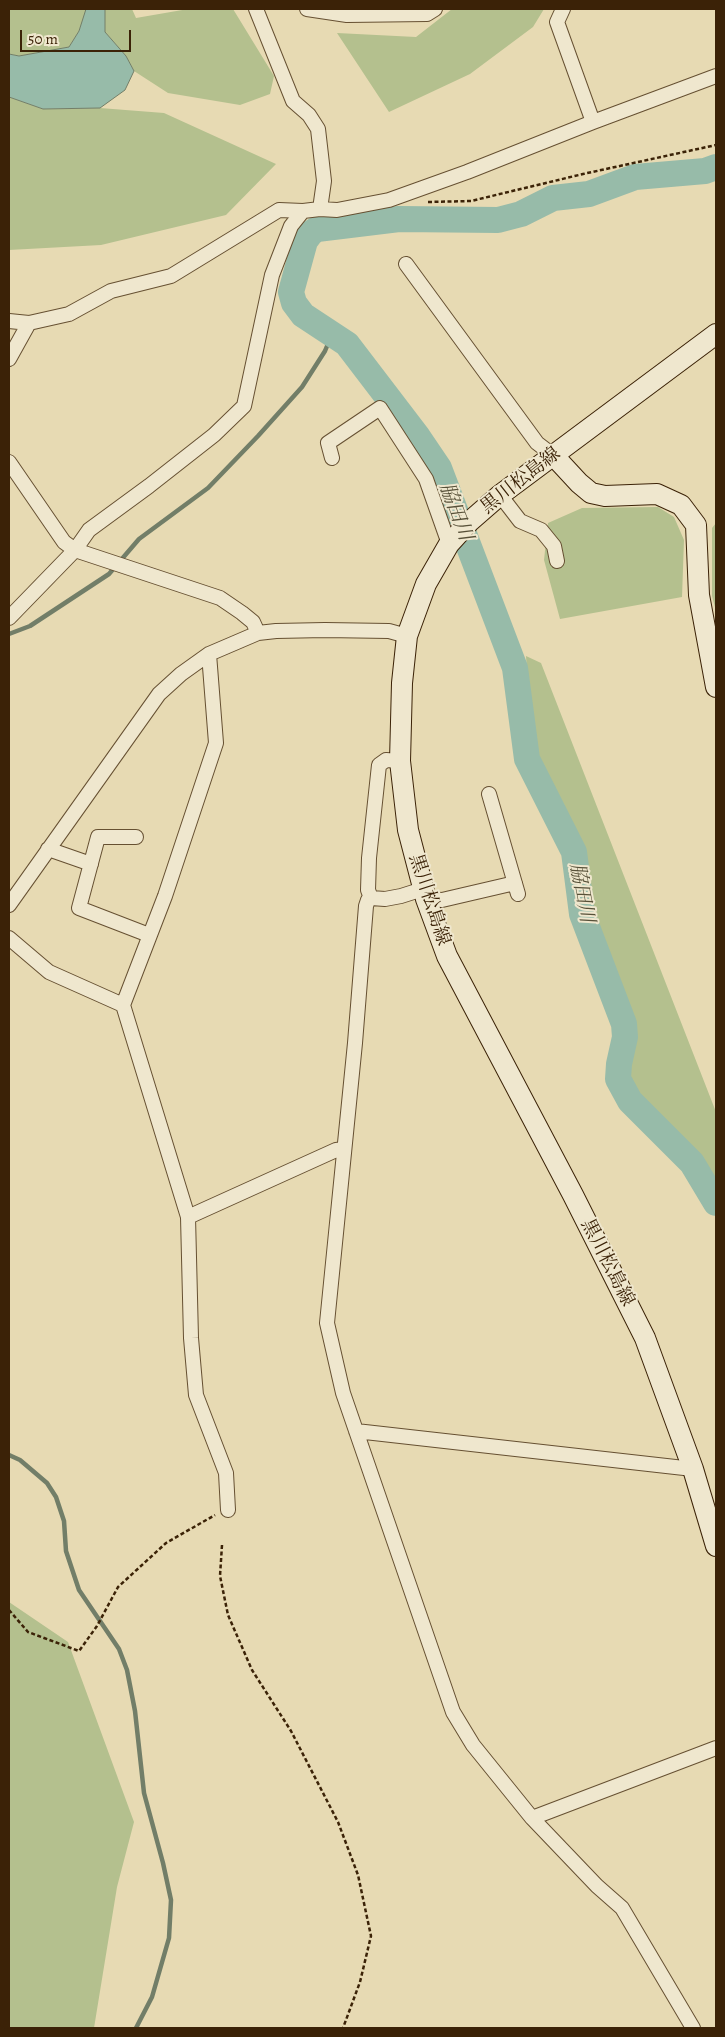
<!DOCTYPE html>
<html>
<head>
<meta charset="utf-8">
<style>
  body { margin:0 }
  #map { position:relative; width:725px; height:2037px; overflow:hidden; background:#e7dab3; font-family:Alegreya,serif }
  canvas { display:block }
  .frame { position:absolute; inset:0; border:10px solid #3b2207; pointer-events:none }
  .scale { position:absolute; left:20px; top:30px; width:111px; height:22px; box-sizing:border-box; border:2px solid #3b2207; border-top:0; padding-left:6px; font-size:15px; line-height:18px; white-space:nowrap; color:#3b2207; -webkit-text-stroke:4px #efe7ce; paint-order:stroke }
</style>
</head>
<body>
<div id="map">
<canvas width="725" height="2037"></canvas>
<div class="frame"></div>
<div class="scale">50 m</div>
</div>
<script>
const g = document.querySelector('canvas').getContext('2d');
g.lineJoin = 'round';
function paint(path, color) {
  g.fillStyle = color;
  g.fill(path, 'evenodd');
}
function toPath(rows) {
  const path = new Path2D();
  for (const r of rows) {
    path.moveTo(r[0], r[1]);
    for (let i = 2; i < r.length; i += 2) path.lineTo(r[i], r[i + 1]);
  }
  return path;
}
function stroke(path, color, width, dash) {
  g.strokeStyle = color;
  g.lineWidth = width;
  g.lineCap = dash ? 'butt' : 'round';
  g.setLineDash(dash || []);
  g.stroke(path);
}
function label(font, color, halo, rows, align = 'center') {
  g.font = font + ' Alegreya,"Noto Serif JP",serif';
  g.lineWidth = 4;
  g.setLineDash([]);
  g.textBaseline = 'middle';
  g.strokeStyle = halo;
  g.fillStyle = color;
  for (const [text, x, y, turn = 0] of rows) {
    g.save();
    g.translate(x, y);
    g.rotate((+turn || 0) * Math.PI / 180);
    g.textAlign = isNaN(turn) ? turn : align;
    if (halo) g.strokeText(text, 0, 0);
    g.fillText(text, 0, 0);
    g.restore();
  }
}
paint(toPath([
  [9,9,86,9,86,13,79,31,69,47,19,56,9,54],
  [105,9,132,9,136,18,188,9,233,9,274,76,270,94,240,105,168,93,134,71,126,56,105,32],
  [452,9,544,9,533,27,470,74,389,112,337,33,416,37],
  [9,97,43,109,100,108,164,113,276,164,226,215,101,245,9,250],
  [658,507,674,517,684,540,682,597,560,619,544,560,548,523,582,508],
  [716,523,716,611,712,596,712,528],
  [526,656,541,663,716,1112,716,1193,695,1159,624,1083,630,1029,532,759],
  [9,1602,68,1642,134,1822,117,1887,94,2028,9,2028]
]), '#b4c08e');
const water = toPath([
  [86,9,105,9,105,32,126,56,134,71,125,90,100,108,43,109,9,97,9,54,19,56,69,47,79,31,86,9]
]);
paint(water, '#97bba9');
stroke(water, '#727e68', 1);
stroke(toPath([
  [9,634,30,626,109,574,139,539,208,488,258,436,302,387,325,351,332,334],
  [9,1455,20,1460,47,1483,56,1497,64,1521,66,1551,79,1590,119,1649,127,1670,135,1711,144,1793,163,1863,171,1900,169,1938,152,1997,136,2028]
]), '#727e68', 4.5);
stroke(toPath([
  [716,167,705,171,635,177,589,194,553,198,521,214,498,220,399,219,317,229,311,233,305,241,291,292,294,303,303,315,347,344,418,437,439,468,515,668,527,759,574,852,582,914,624,1024,625,1037,619,1064,618,1079,630,1101,692,1163,716,1203]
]), '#97bba9', 26);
const street = toPath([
  [256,9,293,101,309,115,318,129,324,181,320,209],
  [307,9,347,15,427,14,435,9],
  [563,9,557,22,593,122],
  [406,264,537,443,554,456],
  [9,321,29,323,69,314,111,291,171,276,279,210,303,211,320,209,337,210,389,200,467,172,593,122,716,76],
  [9,359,29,323],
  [332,458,328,443,380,408,426,479,449,544],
  [9,462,64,542,75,550,220,598,242,613,253,622,258,633],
  [500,495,520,521,541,530,554,546,557,561],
  [9,618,75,550,89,530,149,486,214,435,244,406,272,275,291,226,303,211],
  [489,794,518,894],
  [136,837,98,837,79,908,149,935],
  [48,849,91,864],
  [371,898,368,900,366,906,355,1043,327,1323,343,1393,453,1712,473,1745,532,1818,597,1886,622,1908,693,2028],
  [371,898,368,890,369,858,379,765,386,760,400,761],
  [371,898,385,899,401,896,423,889],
  [426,899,442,900,515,883],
  [9,905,159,694,181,674,209,654,258,633,276,631,325,630,389,631,407,636],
  [9,938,49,972,123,1005],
  [188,1217,123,1005,165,896,216,743,209,654],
  [356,1431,693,1469],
  [228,1510,226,1473,196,1395,191,1338,188,1217,336,1150,344,1149],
  [532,1818,716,1748]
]);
const secondary = toPath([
  [716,334,500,495,469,522,449,544,426,584,407,636,402,683,400,761,408,830,426,899,447,956,573,1195,645,1338,693,1469,716,1546],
  [554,456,579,483,591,493,605,496,657,494,681,505,696,525,699,595,716,687]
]);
stroke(street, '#665032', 16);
stroke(secondary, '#3b2207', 22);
stroke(toPath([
  [428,202,471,201,583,174,716,145],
  [222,1545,220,1576,228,1615,252,1670,291,1731,338,1822,358,1875,371,1936,360,1982,343,2028],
  [9,1610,28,1632,79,1651,97,1626,118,1587,166,1543,215,1515]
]), '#3b2207', 2.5, [4, 2.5]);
stroke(street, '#efe7ce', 14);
stroke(secondary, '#efe7ce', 20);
label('19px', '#3b2207', '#efe7ce', [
  ["黒川松島線",521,481,-38],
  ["黒川松島線",429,900,72],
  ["黒川松島線",607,1263,63]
]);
label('italic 20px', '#575038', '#efe7ce', [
  ["脇田川",455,512,69],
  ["脇田川",581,893,79]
]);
</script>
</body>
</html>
